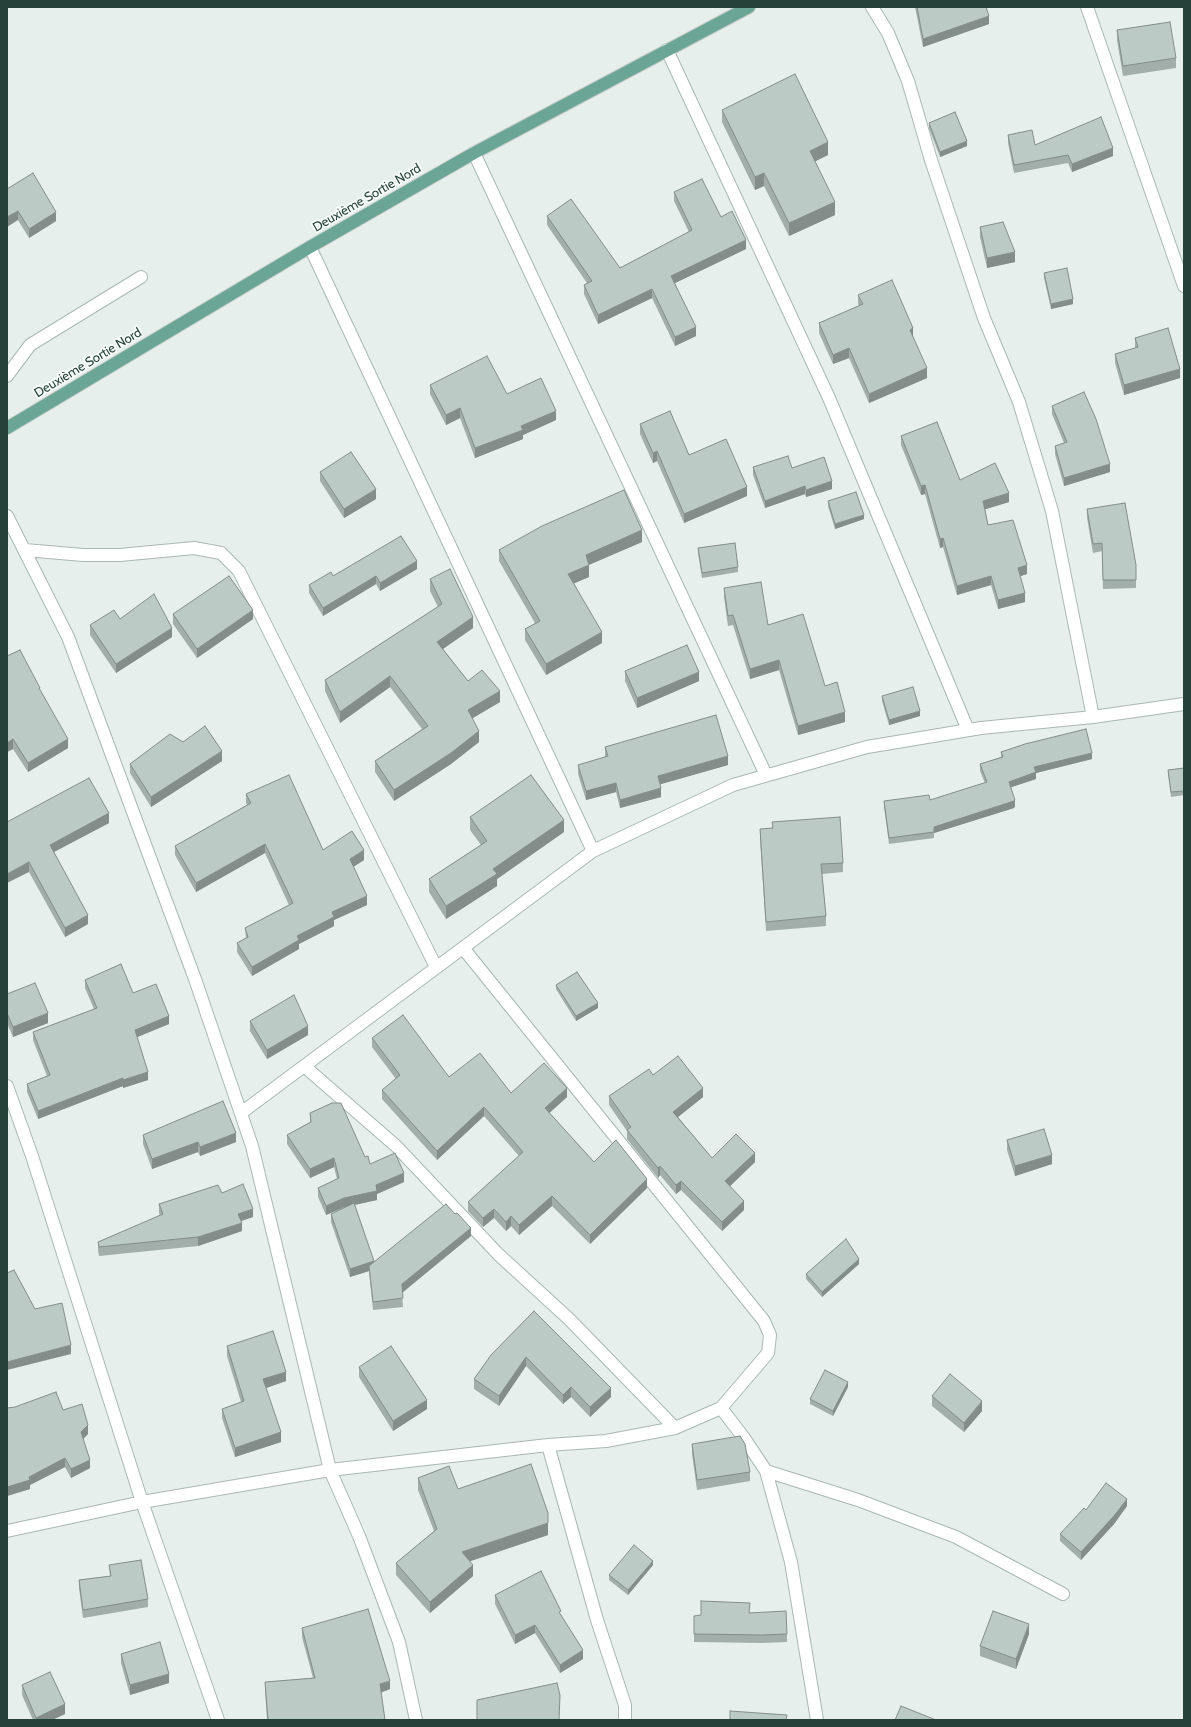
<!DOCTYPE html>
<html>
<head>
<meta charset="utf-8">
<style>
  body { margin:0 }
  #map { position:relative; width:1191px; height:1727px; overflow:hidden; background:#e6efeb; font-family:Cabin,sans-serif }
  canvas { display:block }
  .frame { position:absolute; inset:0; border:8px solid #24423a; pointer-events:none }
</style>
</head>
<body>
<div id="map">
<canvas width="1191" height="1727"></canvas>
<div class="frame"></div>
</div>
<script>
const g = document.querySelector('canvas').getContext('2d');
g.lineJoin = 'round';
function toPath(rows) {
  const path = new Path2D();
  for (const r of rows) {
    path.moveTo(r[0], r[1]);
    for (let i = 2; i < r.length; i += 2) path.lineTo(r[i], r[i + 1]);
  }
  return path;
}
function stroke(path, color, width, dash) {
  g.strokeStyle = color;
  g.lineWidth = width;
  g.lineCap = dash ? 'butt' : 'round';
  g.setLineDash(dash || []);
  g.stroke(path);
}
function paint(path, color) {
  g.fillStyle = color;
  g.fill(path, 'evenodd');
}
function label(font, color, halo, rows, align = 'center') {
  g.font = font + ' Cabin,sans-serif';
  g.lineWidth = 3.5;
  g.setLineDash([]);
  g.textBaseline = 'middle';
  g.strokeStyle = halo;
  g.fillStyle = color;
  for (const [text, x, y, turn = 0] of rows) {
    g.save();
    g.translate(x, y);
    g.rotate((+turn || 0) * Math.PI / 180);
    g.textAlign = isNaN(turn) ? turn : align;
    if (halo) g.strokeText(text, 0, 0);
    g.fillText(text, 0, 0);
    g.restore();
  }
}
const street = toPath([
  [872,7,888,33,908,81,931,160,984,318,1019,402,1052,511,1093,717],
  [1087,7,1184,286],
  [667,50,829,398,968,730],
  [474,153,766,775],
  [310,247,593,851],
  [7,376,30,345,141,277],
  [7,516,68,637,195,979,252,1146,330,1470,359,1536,399,1642,416,1720],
  [25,550,83,555,120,555,194,548,221,553,239,571,436,967],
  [304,1066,396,1146,499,1255,569,1319,675,1428],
  [7,1086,32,1156,142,1502,218,1720],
  [241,1113,593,851,733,785,867,747,981,728,1093,717,1184,704],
  [721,1408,744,1438,766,1471,791,1562,817,1720],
  [548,1445,597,1620,625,1705,625,1720],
  [766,1471,858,1500,956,1537,1063,1594],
  [7,1531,142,1502,330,1470,548,1445,606,1441,675,1428,721,1408,768,1353,770,1335,764,1321,463,948]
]);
const primary = toPath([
  [7,428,310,247,474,153,749,7]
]);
stroke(street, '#a8b8b2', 14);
stroke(primary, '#c2cac8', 14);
stroke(street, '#fff', 12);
stroke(primary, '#6aa596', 12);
paint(toPath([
  [915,7,986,7,989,24,923,47],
  [1117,30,1176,58,1176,68,1123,76,1117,40],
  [722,110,828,155,815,161,835,215,789,236,764,186,755,190,722,122],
  [929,123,967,146,940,157,929,128],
  [1008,135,1035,145,1113,156,1072,172,1068,163,1014,173,1008,143],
  [7,189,56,221,29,238,18,220],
  [674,192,721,217,746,249,675,283,696,336,675,346,652,298,598,324,584,294,584,285,587,283,547,225,547,216,620,268,689,232,674,201],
  [980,227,1015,262,987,268,980,237],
  [1044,273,1073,304,1051,309,1044,278],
  [858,295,913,337,927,378,869,403,849,358,833,364,819,333,819,323,859,306,858,304],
  [1135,338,1180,378,1124,395,1115,363,1115,354,1135,348],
  [430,385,507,394,556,420,523,435,523,439,475,458,460,418,446,425,430,394],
  [1052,406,1110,472,1064,486,1055,454,1055,446,1064,443,1052,414],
  [640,424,747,496,684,523,657,461,653,463,640,434],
  [901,436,960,480,1009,502,985,509,988,525,1027,574,1020,576,1025,602,998,609,991,585,957,595,943,547,940,548,925,494,921,495,901,445],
  [753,467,792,468,832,489,806,497,805,494,765,508,753,475],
  [320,472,376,499,344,518,320,481],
  [828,501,864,519,835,529,828,506],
  [1087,509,1136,565,1136,588,1103,589,1102,551,1093,553,1087,518],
  [642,542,589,565,589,577,574,583,602,643,546,675,525,640,525,629,535,623,499,561,499,550],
  [698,548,738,567,738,572,702,578,698,553],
  [417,569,380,591,376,584,323,616,309,593,309,585,333,576],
  [430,579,473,628,443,649,468,681,500,702,472,718,479,742,451,764,394,801,375,772,375,761,422,729,390,687,340,723,325,691,325,680,438,607,430,591],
  [724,588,768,625,825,686,845,722,798,735,779,670,750,679,733,625,728,626,724,597],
  [173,614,253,619,197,658,173,624],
  [120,619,172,637,116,673,90,635,90,625],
  [7,656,40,690,68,748,28,772,13,749,7,752],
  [625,671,699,681,637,708,625,681],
  [882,696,920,716,889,725,882,701],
  [183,742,222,761,151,807,130,773,130,764],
  [605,747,728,765,660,784,661,797,620,808,616,792,586,800,578,774,578,765,605,757],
  [1001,752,1092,759,1036,773,1036,779,1011,787,1015,806,1014,808,934,833,934,838,889,844,884,807,884,801,930,800,985,783,980,771,980,764,1001,757],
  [1184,768,1184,795,1171,797,1168,774,1168,770],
  [246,794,323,850,364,860,353,867,367,905,334,920,334,926,299,944,299,949,252,976,237,952,237,943,246,938,245,928,289,905,265,853,196,892,175,855,175,846,247,805,246,803],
  [470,817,564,832,497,879,497,886,446,919,429,892,429,879,481,845,470,830],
  [7,822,109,823,54,852,88,924,65,937,29,872],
  [772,822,843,863,843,872,822,874,826,916,826,926,766,931,760,838,760,829,772,828],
  [85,980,133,993,169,1024,137,1037,148,1080,123,1088,123,1086,38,1119,27,1092,27,1084,47,1076,33,1040,33,1032,94,1009,85,988],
  [556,985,598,1008,576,1021,556,989],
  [7,994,48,1023,13,1037,7,1023],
  [250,1021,308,1035,267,1059,250,1031],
  [372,1038,449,1077,511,1093,567,1097,549,1113,594,1162,647,1188,590,1244,552,1206,519,1235,511,1226,506,1231,494,1218,483,1227,468,1211,468,1202,519,1156,484,1116,437,1160,382,1099,382,1090,396,1079,372,1047],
  [653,1075,703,1097,678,1117,712,1158,755,1162,730,1186,744,1210,722,1231,681,1190,676,1194,660,1175,658,1178,627,1139,627,1131,609,1105,609,1096],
  [310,1113,365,1157,370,1164,404,1182,377,1194,377,1200,355,1205,374,1262,471,1236,402,1292,403,1307,373,1310,369,1271,350,1277,331,1222,331,1214,346,1207,326,1215,318,1197,318,1188,337,1179,334,1167,310,1178,287,1144,287,1135,310,1122],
  [143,1135,236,1142,200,1156,198,1152,152,1169,143,1144],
  [1007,1140,1052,1164,1015,1176,1007,1150],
  [222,1193,253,1217,241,1221,242,1231,198,1246,99,1256,98,1250,98,1242,160,1216,159,1213,159,1204],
  [859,1264,822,1297,806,1279,806,1274],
  [534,1311,611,1397,590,1417,571,1397,563,1404,526,1366,499,1406,474,1389,474,1379],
  [227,1346,286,1381,266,1388,281,1442,235,1457,222,1418,222,1409,241,1402,227,1356],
  [359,1367,427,1409,393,1431,359,1377],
  [848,1387,833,1416,810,1404,810,1399],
  [932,1396,982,1411,964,1432,932,1406],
  [7,1408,63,1410,88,1434,83,1439,90,1468,71,1478,65,1467,30,1485,30,1489,7,1496],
  [692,1444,750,1472,750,1481,697,1490,692,1454],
  [418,1478,458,1489,548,1535,470,1561,473,1576,430,1613,396,1575,396,1563,434,1531,418,1490],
  [1127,1506,1114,1524,1081,1560,1060,1541,1060,1534,1086,1510],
  [109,1565,148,1599,148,1607,83,1618,79,1588,79,1580,110,1576],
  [653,1565,628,1595,609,1580,609,1575],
  [495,1595,561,1616,583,1659,560,1673,535,1633,515,1644,495,1604],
  [750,1613,787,1634,787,1642,762,1643,694,1642,694,1616],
  [302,1628,390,1689,381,1692,385,1720,267,1720,265,1690,265,1682,313,1678,302,1637],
  [1029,1634,1016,1669,980,1656,980,1646],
  [121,1654,169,1683,130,1695,121,1663],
  [22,1685,65,1714,52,1720,33,1720,22,1695]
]), '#a1aea9');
paint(toPath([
  [989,16,989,24,923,47,923,39],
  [967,141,967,146,940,157,940,152],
  [828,142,828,155,810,164,810,151],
  [1113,148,1113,156,1072,172,1072,164],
  [764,173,764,186,755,190,755,177],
  [835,202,835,215,789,236,789,223],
  [18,211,18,220,7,227,7,217],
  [56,212,56,221,29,238,29,229],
  [746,240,746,249,671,285,671,276],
  [1015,252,1015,262,987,268,987,258],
  [652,289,652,298,598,324,598,315],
  [1073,299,1073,304,1051,309,1051,304],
  [696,327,696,336,675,346,675,337],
  [913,328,913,338,910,330],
  [849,348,849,358,833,364,833,355],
  [927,368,927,378,869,403,869,394],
  [1180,369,1180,378,1124,395,1124,385],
  [460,408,460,418,446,425,446,415],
  [556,411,556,420,523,435,523,439,475,458,475,448,521,426],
  [657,451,657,461,653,463,653,453],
  [1110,464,1110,472,1064,486,1064,478],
  [832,481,832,489,806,497,806,490],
  [925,485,925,494,921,495,921,486],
  [805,486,805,494,765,508,765,501],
  [747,487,747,496,684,523,684,514],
  [376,489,376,499,344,518,344,509],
  [1009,493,1009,502,983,510,983,501],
  [864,515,864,519,835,529,835,524],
  [642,530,642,542,586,566,586,555],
  [943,538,943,547,940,548,940,539],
  [417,561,417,569,380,591,380,583],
  [589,565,589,577,568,586,568,574],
  [1027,565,1027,574,1018,577,1018,568],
  [376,576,376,584,323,616,323,608],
  [991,576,991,585,957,595,957,586],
  [1025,593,1025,602,998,609,998,600],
  [253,610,253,619,197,658,197,649],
  [473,617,473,628,437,653,437,642],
  [172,628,172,637,116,673,116,664],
  [602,632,602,643,546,675,546,664],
  [779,660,779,670,750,679,750,669],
  [699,672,699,681,637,708,637,698],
  [390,676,390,687,340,723,340,712],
  [500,691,500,702,468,721,468,710],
  [920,711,920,716,889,725,889,720],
  [845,712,845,722,798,735,798,726],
  [479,731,479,742,451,764,394,801,394,790],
  [13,739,13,749,7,752,7,743],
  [68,739,68,748,28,772,28,763],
  [222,751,222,761,151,807,151,797],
  [1092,753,1092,759,1036,773,1036,779,1009,788,1009,782,1034,767],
  [728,756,728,765,658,785,658,776],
  [616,783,616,792,586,800,586,791],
  [661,788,661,797,620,808,620,800],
  [1015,800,1015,806,1014,808,934,833,934,827],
  [109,813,109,823,50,854,50,845],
  [564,820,564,832,497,879,497,886,446,919,446,906,493,869],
  [265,844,265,853,196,892,196,883],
  [364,850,364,860,350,869,350,859],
  [29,862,29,872,7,883,7,874],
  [367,896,367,905,334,920,334,926,299,944,299,949,252,976,252,967,332,912],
  [88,915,88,924,65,937,65,928],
  [598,1003,598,1008,576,1021,576,1016],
  [48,1013,48,1023,13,1037,13,1027],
  [169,1016,169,1024,135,1038,135,1030],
  [308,1026,308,1035,267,1059,267,1050],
  [148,1072,148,1080,123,1088,123,1080],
  [123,1078,123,1086,38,1119,38,1111],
  [567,1088,567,1097,545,1117,545,1108],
  [703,1088,703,1097,673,1121,673,1112],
  [484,1107,484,1116,437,1160,437,1151],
  [236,1133,236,1142,200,1156,200,1147],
  [198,1142,198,1152,152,1169,152,1159],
  [755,1153,755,1162,725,1191,725,1181],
  [1052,1155,1052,1164,1015,1176,1015,1166],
  [334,1158,334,1167,310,1178,310,1169],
  [660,1166,660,1175,658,1178,658,1168],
  [404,1173,404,1182,377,1194,377,1200,344,1207,326,1215,326,1206],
  [647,1179,647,1188,590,1244,590,1235],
  [681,1181,681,1190,676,1194,676,1185],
  [552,1196,552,1206,519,1235,519,1225],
  [744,1201,744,1210,722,1231,722,1222],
  [253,1209,253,1217,238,1222,238,1214],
  [494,1209,494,1218,483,1227,483,1218],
  [511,1216,511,1226,506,1231,506,1222],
  [242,1223,242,1231,198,1246,198,1237],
  [471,1228,471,1236,402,1293,402,1284],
  [859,1259,859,1264,822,1297,822,1292],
  [374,1261,374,1269,369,1266,369,1271,350,1277,350,1269],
  [71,1345,71,1354,7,1370,7,1362],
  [526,1357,526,1366,499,1406,499,1396],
  [286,1372,286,1381,263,1389,263,1379],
  [848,1382,848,1387,833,1416,833,1411],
  [571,1387,571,1397,563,1404,563,1395],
  [611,1388,611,1397,590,1417,590,1407],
  [427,1400,427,1409,393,1431,393,1421],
  [982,1401,982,1411,964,1432,964,1423],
  [88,1425,88,1434,81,1441,81,1432],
  [281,1432,281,1442,235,1457,235,1448],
  [65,1458,65,1467,30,1485,30,1489,7,1496,7,1487,29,1477],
  [90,1460,90,1468,71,1478,71,1469],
  [1127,1499,1127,1506,1114,1524,1081,1560,1081,1552],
  [548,1523,548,1535,462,1564,462,1552],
  [653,1561,653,1565,628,1595,628,1590],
  [473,1565,473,1576,430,1613,430,1602],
  [1029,1624,1029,1634,1016,1669,1016,1659],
  [535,1625,535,1633,515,1644,515,1635],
  [583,1650,583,1659,560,1673,560,1665],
  [169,1674,169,1683,130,1695,130,1685],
  [390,1681,390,1689,380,1693,380,1684],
  [65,1704,65,1714,52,1720,36,1720,36,1718]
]), '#838d89');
const building = toPath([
  [917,7,986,7,989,16,923,39,917,7],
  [1170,22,1176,58,1123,66,1117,30,1170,22],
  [795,74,828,142,810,151,835,202,789,223,764,173,755,177,722,110,795,74],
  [955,112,967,141,940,152,929,123,955,112],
  [1101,117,1113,148,1072,164,1068,155,1014,165,1008,135,1032,130,1035,145,1101,117],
  [33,173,56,212,29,229,18,211,7,217,7,189,33,173],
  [702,179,721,217,732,211,746,240,671,276,696,327,675,337,652,289,598,315,584,285,592,281,547,216,571,199,620,268,692,230,674,192,702,179],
  [1003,222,1015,252,987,258,980,227,1003,222],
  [1067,268,1073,299,1051,304,1044,273,1067,268],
  [892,280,913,328,910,330,927,368,869,394,849,348,833,355,819,323,863,304,858,295,892,280],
  [1168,328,1180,369,1124,385,1115,354,1138,347,1135,338,1168,328],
  [487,356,507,394,541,378,556,411,521,426,523,430,475,448,460,408,446,415,430,385,487,356],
  [1084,392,1096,419,1110,464,1064,478,1055,446,1067,442,1052,406,1084,392],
  [670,411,689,455,726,439,747,487,684,514,657,451,653,453,640,424,670,411],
  [937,422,960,480,995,463,1009,493,983,501,988,525,1013,520,1027,565,1018,568,1025,593,998,600,991,576,957,586,943,538,940,539,925,485,921,486,901,436,937,422],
  [351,452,376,489,344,509,320,472,351,452],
  [788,456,792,468,824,457,832,481,806,490,805,486,765,501,753,467,788,456],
  [624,490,642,530,586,555,589,565,568,574,602,632,546,664,525,629,540,621,499,550,542,526,624,490],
  [856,492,864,515,835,524,828,501,856,492],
  [1125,503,1136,565,1136,580,1103,580,1102,543,1093,544,1087,509,1125,503],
  [401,536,417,561,380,583,376,576,323,608,309,585,331,572,333,576,401,536],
  [735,543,738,567,702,573,698,548,735,543],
  [450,569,473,617,437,642,468,681,482,670,500,691,468,710,479,731,451,753,394,790,375,761,428,726,390,676,340,712,325,680,442,604,430,579,450,569],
  [229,576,253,610,197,649,173,614,229,576],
  [761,582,768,625,803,614,825,686,837,682,845,712,798,726,779,660,750,669,733,615,728,616,724,588,761,582],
  [154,594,172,628,116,664,90,625,114,610,120,619,154,594],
  [687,645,699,672,637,698,625,671,687,645],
  [20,650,40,688,39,688,68,739,28,763,13,739,7,743,7,656,20,650],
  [913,687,920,711,889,720,882,696,913,687],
  [716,715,728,756,658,776,661,788,620,800,616,783,586,791,578,765,608,756,605,747,716,715],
  [205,726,222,751,151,797,130,764,170,734,183,742,205,726],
  [1086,729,1092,753,1034,767,1036,772,1009,782,1015,800,1014,801,934,827,934,832,889,838,884,801,929,795,930,800,987,782,980,764,1003,757,1001,752,1025,744,1086,729],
  [1184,768,1184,791,1171,792,1168,770,1184,768],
  [289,775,323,850,352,831,364,850,350,859,367,896,332,912,334,917,297,936,299,940,252,967,237,943,248,937,245,928,293,903,265,844,196,883,175,846,251,803,246,794,289,775],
  [531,775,564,820,493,869,497,874,446,906,429,879,487,841,470,817,531,775],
  [89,778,109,813,50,845,88,915,65,928,29,862,7,874,7,822,89,778],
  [840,817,843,863,821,864,826,916,766,922,760,829,773,828,772,822,840,817],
  [121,964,133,993,156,984,169,1016,135,1030,148,1072,123,1080,123,1078,38,1111,27,1084,50,1075,33,1032,97,1008,85,980,121,964],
  [577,972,598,1003,576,1016,556,985,577,972],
  [35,983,48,1013,13,1027,7,1013,7,994,35,983],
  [294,995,308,1026,267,1050,250,1021,294,995],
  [403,1015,449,1077,480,1053,511,1093,544,1063,567,1088,545,1108,594,1162,616,1140,647,1179,590,1235,552,1196,519,1225,511,1216,506,1222,494,1209,483,1218,468,1202,523,1152,484,1107,437,1151,382,1090,400,1075,372,1038,403,1015],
  [678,1056,703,1088,673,1112,712,1158,736,1134,755,1153,725,1181,744,1201,722,1222,681,1181,676,1185,660,1166,658,1168,627,1130,631,1127,609,1096,649,1069,653,1075,678,1056],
  [223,1101,236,1133,200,1147,198,1142,152,1159,143,1135,223,1101],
  [332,1103,341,1103,365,1157,368,1156,370,1164,395,1153,404,1173,376,1185,377,1191,344,1198,326,1206,318,1188,339,1178,334,1158,310,1169,287,1135,311,1122,310,1113,332,1103],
  [1044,1129,1052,1155,1015,1166,1007,1140,1044,1129],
  [243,1184,253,1209,238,1214,242,1223,198,1237,99,1247,98,1242,163,1214,159,1204,218,1185,222,1193,243,1184],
  [354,1203,374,1261,350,1269,331,1214,354,1203],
  [446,1204,455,1214,457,1213,471,1228,402,1284,403,1298,373,1302,369,1266,446,1204],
  [846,1239,859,1259,822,1292,806,1274,846,1239],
  [14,1270,35,1309,62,1303,71,1345,7,1362,7,1273,14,1270],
  [534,1311,611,1388,590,1407,571,1387,563,1395,526,1357,499,1396,474,1379,491,1355,534,1311],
  [273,1331,286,1372,263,1379,281,1432,235,1448,222,1409,244,1401,227,1346,273,1331],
  [391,1346,427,1400,393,1421,359,1367,391,1346],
  [825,1370,848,1382,833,1411,810,1399,825,1370],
  [950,1374,982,1401,964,1423,932,1396,950,1374],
  [56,1392,63,1410,82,1404,88,1425,81,1432,90,1460,71,1469,65,1458,29,1477,30,1480,7,1487,7,1408,15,1407,56,1392],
  [740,1436,745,1444,750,1472,697,1480,692,1444,740,1436],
  [531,1464,548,1513,548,1523,462,1552,473,1565,430,1602,396,1563,437,1529,418,1478,449,1466,458,1489,531,1464],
  [1106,1483,1127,1499,1114,1516,1081,1552,1060,1534,1084,1508,1086,1510,1106,1483],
  [634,1545,653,1561,628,1590,609,1575,634,1545],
  [141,1560,148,1599,83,1610,79,1580,111,1576,109,1565,141,1560],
  [541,1571,561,1611,559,1612,583,1650,560,1665,535,1625,515,1635,495,1595,541,1571],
  [701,1601,750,1603,749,1613,786,1611,787,1634,762,1635,694,1634,694,1616,701,1615,701,1601],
  [368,1609,390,1681,380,1684,385,1720,268,1720,265,1682,315,1678,302,1628,368,1609],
  [993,1611,1029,1624,1016,1659,980,1646,993,1611],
  [160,1642,169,1674,130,1685,121,1654,160,1642],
  [50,1672,65,1704,36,1718,22,1685,50,1672],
  [557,1683,560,1695,559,1720,477,1720,477,1700,557,1683],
  [901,1706,936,1720,895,1720,901,1706],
  [730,1711,787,1715,786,1720,730,1720,730,1711]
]);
paint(building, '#bbcac4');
stroke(building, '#838d89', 1);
label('13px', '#24423a', '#f7fbf9', [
  ["Deuxième Sortie Nord",367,198,-30],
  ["Deuxième Sortie Nord",88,363,-31]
]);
</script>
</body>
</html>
